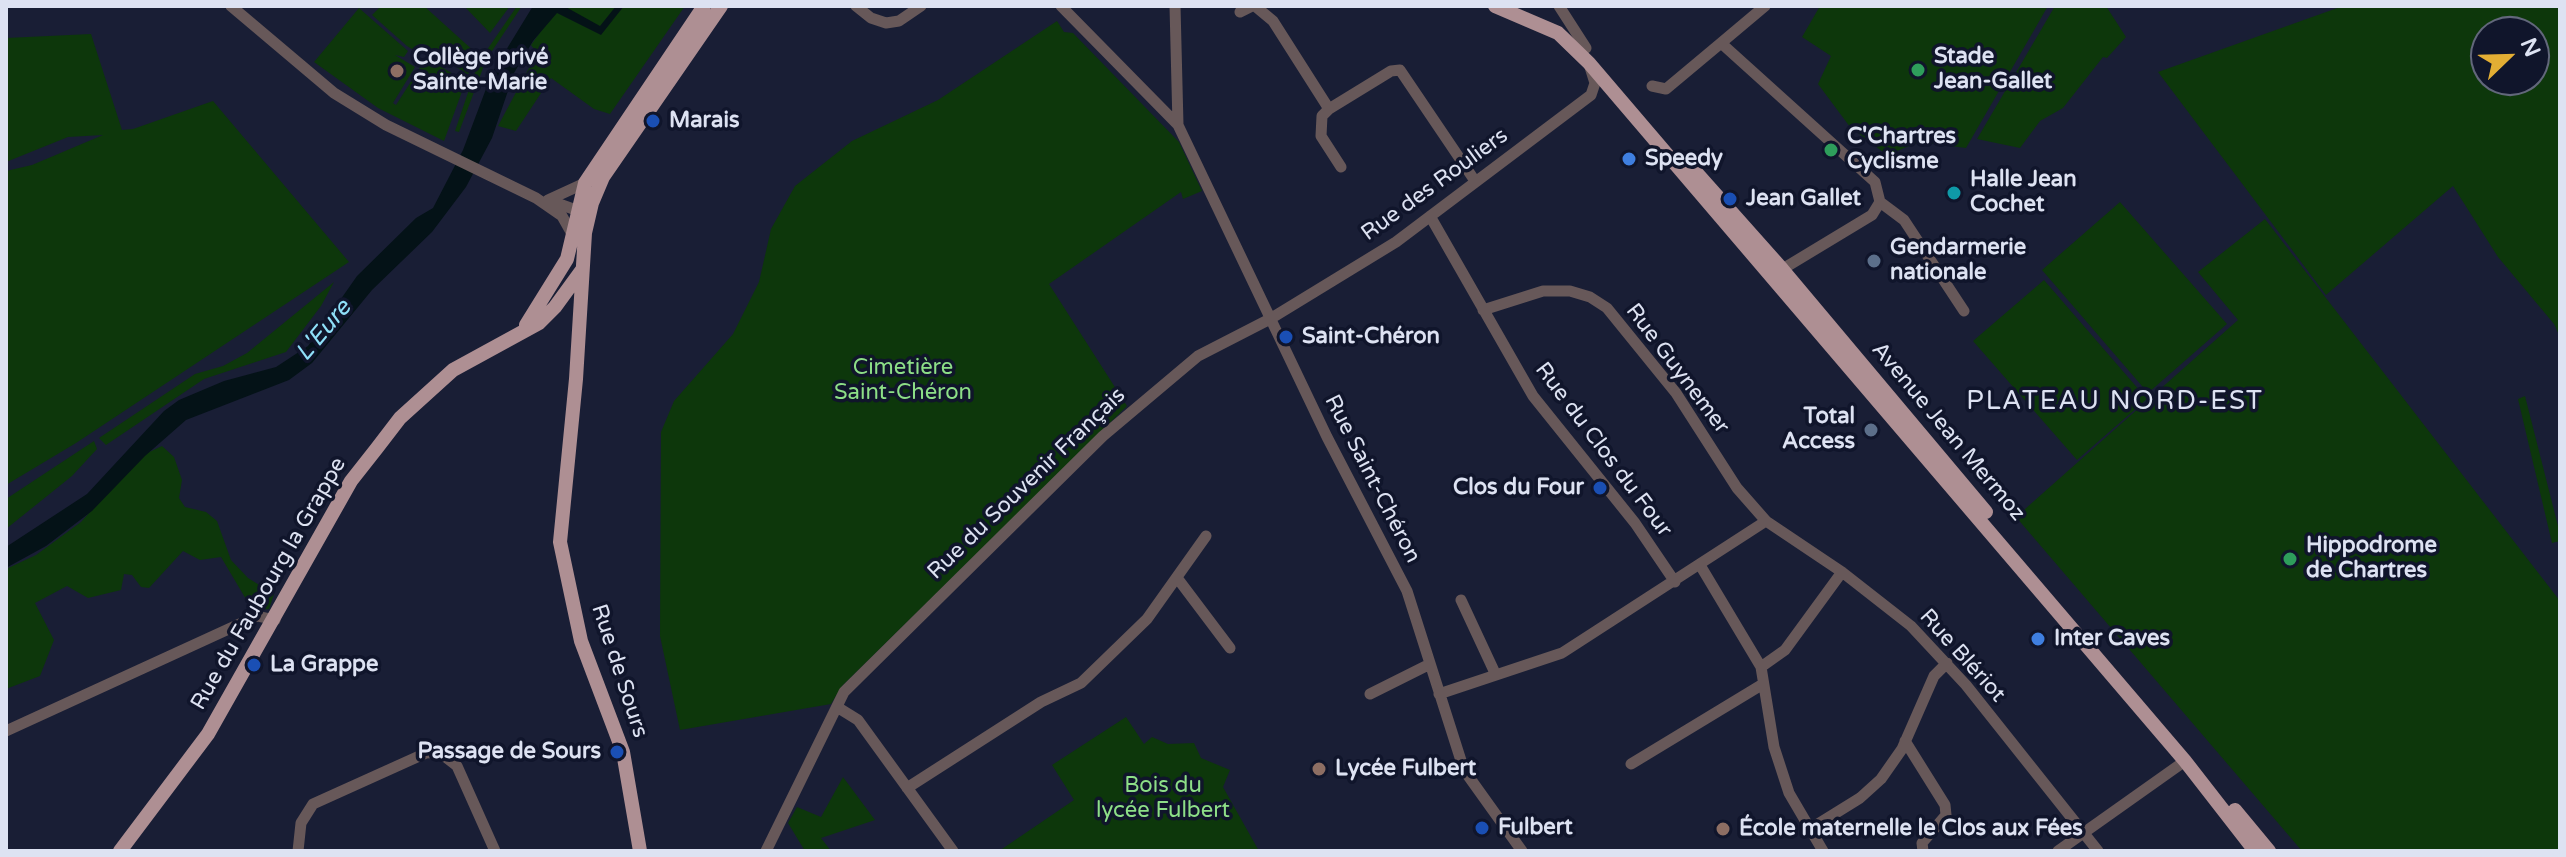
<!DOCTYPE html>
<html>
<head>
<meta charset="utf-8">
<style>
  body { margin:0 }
  #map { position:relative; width:2566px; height:857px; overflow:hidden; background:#191e35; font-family:"Varela Round",sans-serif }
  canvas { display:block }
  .frame { position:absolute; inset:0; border:8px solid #dde2f2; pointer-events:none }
  .north { position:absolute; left:2470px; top:16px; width:80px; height:80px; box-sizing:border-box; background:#10152b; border:2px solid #62677b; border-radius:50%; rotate:67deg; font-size:22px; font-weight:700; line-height:32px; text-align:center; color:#dde2f2 }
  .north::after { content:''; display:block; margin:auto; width:28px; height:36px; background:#e3ae34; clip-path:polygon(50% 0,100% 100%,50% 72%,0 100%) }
</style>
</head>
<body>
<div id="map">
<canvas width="2566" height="857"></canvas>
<div class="frame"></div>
<div class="north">N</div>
</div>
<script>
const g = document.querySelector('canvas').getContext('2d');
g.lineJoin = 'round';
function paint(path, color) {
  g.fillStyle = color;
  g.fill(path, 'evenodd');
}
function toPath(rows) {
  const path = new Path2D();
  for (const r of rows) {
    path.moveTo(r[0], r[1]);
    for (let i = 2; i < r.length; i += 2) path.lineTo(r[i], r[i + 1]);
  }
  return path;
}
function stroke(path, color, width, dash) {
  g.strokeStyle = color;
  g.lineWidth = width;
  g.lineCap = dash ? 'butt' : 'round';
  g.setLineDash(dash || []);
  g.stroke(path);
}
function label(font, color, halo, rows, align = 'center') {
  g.font = font + ' "Varela Round",sans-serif';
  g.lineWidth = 7;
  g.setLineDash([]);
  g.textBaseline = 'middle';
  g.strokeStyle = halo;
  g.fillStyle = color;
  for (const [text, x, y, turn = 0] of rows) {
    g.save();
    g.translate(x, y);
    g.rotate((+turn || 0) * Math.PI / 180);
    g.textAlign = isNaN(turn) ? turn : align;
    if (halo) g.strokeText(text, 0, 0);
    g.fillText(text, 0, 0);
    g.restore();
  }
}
paint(toPath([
  [381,6,424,6,476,53,444,141,378,108,314,62,359,8,408,51,404,57,395,55,415,67,393,103,396,105,426,58,460,78,463,71,424,48,420,54,407,46,372,15],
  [464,6,510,6,490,33],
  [517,6,522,6,486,60,459,132,455,131,478,63],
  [559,6,685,6,610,114,594,109,551,78,516,131,498,126,537,53,531,45],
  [1820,6,2048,6,1966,148,1919,142,1887,155,1850,127,1818,84,1831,56,1802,37],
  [2055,6,2106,6,2126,37,2107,58,2103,57,2063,108,2040,121,2020,148,1977,139],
  [2343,6,2560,6,2560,337,2554,324,2498,257,2453,186,2326,295,2158,72],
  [2486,32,2534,32,2534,80,2486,80],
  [1057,21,1064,32,1073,33,1179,142,1202,191,1183,199,1181,192,1049,284,1127,406,842,686,831,704,680,730,660,636,661,432,674,401,733,334,759,282,771,229,795,186,852,141,938,100],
  [91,34,122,130,133,129,213,101,349,262,76,443,6,485,6,171,32,165,103,135,68,137,6,162,6,38],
  [2120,202,2227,324,2148,393,2042,270],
  [2265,219,2560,601,2560,851,2302,851,2016,517,2238,320,2198,272],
  [2044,280,2147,399,2077,460,1973,341],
  [334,282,321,306,286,352,204,379,106,445,99,438,195,374,223,366,247,353],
  [2525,396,2560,534,2560,541,2552,543,2518,399],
  [94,441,97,449,72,476,6,529,6,499],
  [162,446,174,457,182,480,179,498,185,507,206,512,217,521,231,560,248,578,274,594,269,609,253,611,221,557,200,560,183,551,149,588,141,587,132,575,124,574,121,590,88,598,67,586,35,603,54,640,40,676,6,689,6,569,36,555,81,522,139,457],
  [1126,717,1144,744,1152,737,1168,744,1194,743,1201,758,1230,770,1223,787,1259,851,999,851,1074,800,1052,765],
  [843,777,875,820,821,838,831,851,805,851,788,823,797,807,821,817]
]), '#0d370b');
paint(toPath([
  [533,6,564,6,600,26,616,6,624,6,601,35,557,13,533,41,514,73,492,138,466,187,432,232,372,290,312,363,289,380,186,420,145,456,92,511,46,546,6,568,6,547,87,494,164,411,179,400,224,381,276,367,308,346,357,276,416,218,433,208,463,150,492,73]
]), '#041217');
stroke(toPath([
  [231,6,334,93,386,125,536,198,562,216,571,232],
  [856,6,871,18,886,23,899,21,921,6],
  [1061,6,1178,125,1327,437,1407,591,1464,770,1522,851],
  [1175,6,1178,125],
  [1255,6,1273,21,1329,109,1391,71,1400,70,1475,181],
  [1559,6,1586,48],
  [1240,12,1252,6],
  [1721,43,1765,6],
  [1652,86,1666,89,1721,43,1875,182,1880,202,1872,215,1776,273],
  [1329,109,1322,116,1321,136,1341,167],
  [548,200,576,210,579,218],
  [548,200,585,183],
  [1880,202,1904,220,1964,311],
  [1430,216,1533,396,1635,523,1675,582],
  [1483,310,1543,291,1570,291,1590,297,1607,308,1676,393,1737,488,1766,521,1842,572,1911,626,1966,685,2098,851],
  [1700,565,1761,667,1774,747,1789,793,1823,851],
  [1178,579,1230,648],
  [1461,600,1495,673],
  [1761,667,1785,650,1842,572],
  [1370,694,1430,664],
  [1439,694,1562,653,1766,521],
  [837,707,858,720,953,851],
  [6,731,257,616,275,620],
  [1905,741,1945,805,1946,815,1922,843,1923,851],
  [1631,764,1763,684],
  [907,788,1041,702,1081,683,1147,619,1206,536],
  [1810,829,1860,798,1881,779,1902,749,1934,676,1947,663],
  [298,851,301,823,313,804,426,753,439,752,457,766,495,851],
  [766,851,844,692,1103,436,1198,356,1270,319,1396,242,1591,95,1595,83,1590,67],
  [2058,851,2185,761]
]), '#675859', 11);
stroke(toPath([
  [1495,6,1558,33,1589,63,2185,761,2255,851],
  [1685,160,1782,269,1986,512],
  [526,325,567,259,585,183,704,6],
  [2235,810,2269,851],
  [120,851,208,734,351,481,377,448,400,418,453,370,539,323,555,307,582,270],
  [640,851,623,752,581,641,560,542,576,379,585,233,592,203,603,177,721,6]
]), '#ae8f93', 14);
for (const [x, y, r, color] of [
  [1918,70,8,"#2e9e5b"],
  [397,71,8,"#8d6e63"],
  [653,121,8,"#1a4fb4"],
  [1831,150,8,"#2e9e5b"],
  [1629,159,8,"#3f7fe0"],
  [1954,193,8,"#0f9aa8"],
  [1730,199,8,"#1a4fb4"],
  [1874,261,8,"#5c6f8a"],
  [1286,337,8,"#1a4fb4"],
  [1871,430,8,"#5c6f8a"],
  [1600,488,8,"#1a4fb4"],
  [2290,559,8,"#2e9e5b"],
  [2038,639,8,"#3f7fe0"],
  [254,665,8,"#1a4fb4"],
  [617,752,8,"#1a4fb4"],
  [1319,769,8,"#8d6e63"],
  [1482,828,8,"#1a4fb4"],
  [1723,829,8,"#8d6e63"]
]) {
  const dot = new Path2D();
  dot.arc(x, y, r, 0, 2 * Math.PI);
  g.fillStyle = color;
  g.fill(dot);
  stroke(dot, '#10152b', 3);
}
label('bold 22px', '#dde2f2', '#10152b', [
  ["Stade",1934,57],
  ["Jean-Gallet",1934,82],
  ["Collège privé",413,58],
  ["Sainte-Marie",413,83],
  ["Marais",669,121],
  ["C'Chartres",1847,137],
  ["Cyclisme",1847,162],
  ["Speedy",1645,159],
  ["Halle Jean",1970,180],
  ["Cochet",1970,205],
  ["Jean Gallet",1746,199],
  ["Gendarmerie",1890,248],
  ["nationale",1890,273],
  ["Saint-Chéron",1302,337],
  ["Total",1855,417,"right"],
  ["Access",1855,442,"right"],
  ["Clos du Four",1584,488,"right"],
  ["Hippodrome",2306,546],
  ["de Chartres",2306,571],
  ["Inter Caves",2054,639],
  ["La Grappe",270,665],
  ["Passage de Sours",601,752,"right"],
  ["Lycée Fulbert",1335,769],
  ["Fulbert",1498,828],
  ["École maternelle le Clos aux Fées",1739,829]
], 'left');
label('22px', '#dde2f2', '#10152b', [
  ["Rue des Rouliers",1435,185,-36],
  ["Rue Guynemer",1677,369,53],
  ["Avenue Jean Mermoz",1948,432,50],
  ["Rue du Clos du Four",1603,450,53],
  ["Rue Saint-Chéron",1372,479,63],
  ["Rue du Souvenir Français",1027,484,-44],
  ["Rue du Faubourg la Grappe",269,584,-60],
  ["Rue Blériot",1962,656,48],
  ["Rue de Sours",619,671,72]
]);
label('22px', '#8ddf87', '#10152b', [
  ["Cimetière",903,368],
  ["Saint-Chéron",903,393],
  ["Bois du",1163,786],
  ["lycée Fulbert",1163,811]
]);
label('italic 24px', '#8fe0f9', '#10152b', [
  ["L'Eure",324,331,-50]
]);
g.letterSpacing = '2px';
label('26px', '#dde2f2', '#10152b', [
  ["PLATEAU NORD-EST",2115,402]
]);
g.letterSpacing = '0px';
</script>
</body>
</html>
